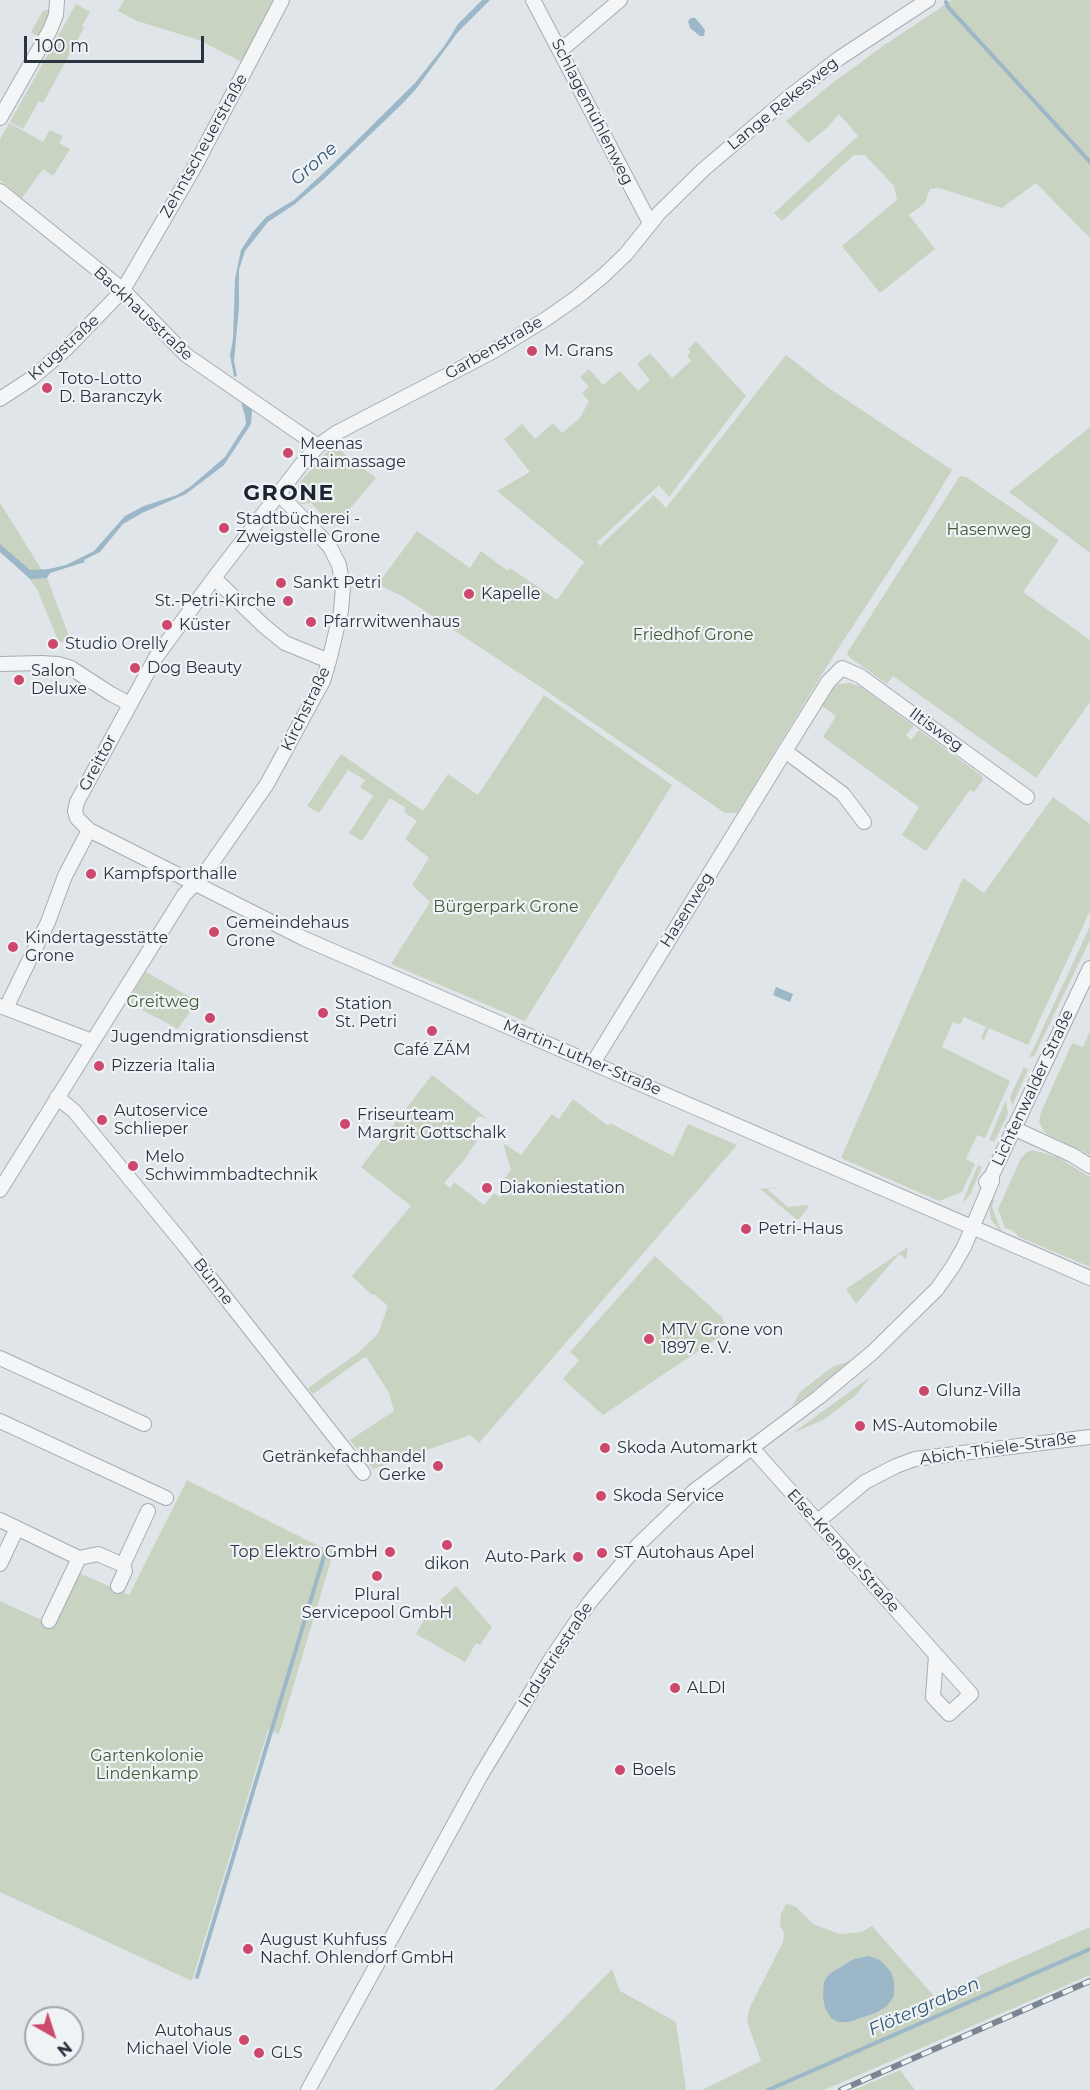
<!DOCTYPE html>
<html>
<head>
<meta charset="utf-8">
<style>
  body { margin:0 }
  #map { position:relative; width:1090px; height:2090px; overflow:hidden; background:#e0e5e9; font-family:Montserrat,sans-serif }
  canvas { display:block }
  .north { position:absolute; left:24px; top:2006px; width:60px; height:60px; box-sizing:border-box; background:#f0f3f6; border:2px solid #a0a7ad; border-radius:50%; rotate:141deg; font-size:16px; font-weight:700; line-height:24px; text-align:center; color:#293440 }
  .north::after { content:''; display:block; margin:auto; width:21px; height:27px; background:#cc486c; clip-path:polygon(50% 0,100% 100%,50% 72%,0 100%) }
  .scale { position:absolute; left:24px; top:36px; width:180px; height:27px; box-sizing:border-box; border:3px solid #293440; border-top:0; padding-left:8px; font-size:18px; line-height:21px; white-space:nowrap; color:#293440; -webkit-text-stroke:4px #f0f3f6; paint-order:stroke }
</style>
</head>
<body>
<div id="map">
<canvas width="1090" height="2090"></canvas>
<div class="north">N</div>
<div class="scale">100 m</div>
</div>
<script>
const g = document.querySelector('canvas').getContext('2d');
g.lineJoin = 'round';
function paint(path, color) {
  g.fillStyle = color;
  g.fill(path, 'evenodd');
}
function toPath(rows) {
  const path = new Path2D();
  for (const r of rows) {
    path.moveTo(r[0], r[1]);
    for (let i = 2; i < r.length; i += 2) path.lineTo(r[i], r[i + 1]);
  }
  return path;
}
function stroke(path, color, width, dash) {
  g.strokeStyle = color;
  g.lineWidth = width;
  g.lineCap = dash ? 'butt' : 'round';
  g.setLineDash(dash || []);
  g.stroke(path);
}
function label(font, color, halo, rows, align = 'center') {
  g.font = font + ' Montserrat,sans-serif';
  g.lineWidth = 4.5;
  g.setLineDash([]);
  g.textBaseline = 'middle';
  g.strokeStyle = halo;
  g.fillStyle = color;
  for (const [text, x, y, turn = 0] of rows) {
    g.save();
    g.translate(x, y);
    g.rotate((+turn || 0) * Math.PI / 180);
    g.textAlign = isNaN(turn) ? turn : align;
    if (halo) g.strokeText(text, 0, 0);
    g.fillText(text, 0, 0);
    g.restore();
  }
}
paint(toPath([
  [124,0,273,0,242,62,199,40,137,21,118,11],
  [952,0,1090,0,1090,238,1036,183,1002,208,939,188,930,189,925,203,909,215,935,249,880,293,842,246,897,200,894,186,865,155,854,155,782,221,774,213,858,136,839,114,828,127,808,143,786,121,830,85,883,46],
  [76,4,90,12,82,26,84,28,43,103,39,101,23,129,10,122],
  [51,9,48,22,39,37,31,32,43,11],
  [9,123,43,142,50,130,63,136,59,143,70,149,53,176,43,169,22,198,0,180,0,140],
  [696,341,746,396,669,497,659,485,597,542,600,546,654,495,666,508,786,355,830,389,952,470,919,525,832,658,737,813,725,813,545,690,405,598,378,584,417,531,470,568,481,551,508,571,510,568,557,600,584,562,497,491,530,472,504,439,522,424,535,439,553,423,562,433,580,418,589,401,582,393,589,387,580,377,589,369,603,385,620,371,638,391,650,380,637,364,650,353,672,378,691,361,687,356,691,352,688,349],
  [1090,427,1090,553,1009,492],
  [333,445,376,478,334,527,311,503,301,504,297,497,297,489,299,483],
  [960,476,966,477,1059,540,1023,592,1090,640,1090,702,1036,778,893,676,887,684,848,656,847,653],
  [0,503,47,578,70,639,59,643,37,589,24,572,0,552],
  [850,683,861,687,914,726,906,735,911,740,919,730,982,776,983,780,974,792,970,790,926,851,902,835,919,807,823,737,836,716,822,706,834,688,839,684],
  [544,695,672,785,525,1021,391,964,430,902,412,885,429,858,405,839,417,821,404,812,406,808,390,798,362,841,349,833,373,796,360,787,365,780,348,770,319,813,307,806,341,754,423,811,448,774,478,795],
  [1053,797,1090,824,1090,911,1028,1045,989,1028,984,1040,981,1038,986,1027,964,1017,960,1025,953,1022,942,1047,1010,1081,985,1138,977,1135,966,1159,975,1164,962,1192,939,1201,841,1158,963,878,984,893],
  [1090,926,1090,940,1034,1056,1029,1058],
  [146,972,197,1001,178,1029,127,1002],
  [1090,1031,1090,1155,1045,1133,1039,1122,1041,1112,1072,1043,1083,1047],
  [1024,1067,1028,1070,1012,1106,1010,1097],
  [432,1075,488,1119,478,1116,468,1135,477,1140,465,1159,444,1183,450,1188,454,1182,484,1205,494,1193,500,1197,509,1185,503,1180,511,1170,503,1143,521,1155,552,1114,559,1119,573,1099,608,1126,610,1123,673,1156,688,1124,737,1145,479,1443,470,1435,373,1469,350,1440,394,1411,389,1393,367,1358,363,1358,313,1394,308,1388,358,1353,378,1334,388,1306,374,1294,372,1295,352,1276,411,1206,361,1167],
  [1006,1100,1008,1114,994,1142,989,1140],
  [1033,1150,1057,1157,1090,1177,1090,1267,1019,1237,1012,1230,1005,1228,998,1209,1021,1158,1027,1152],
  [978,1165,982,1167,970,1195,962,1203],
  [785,1186,767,1189,788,1207,808,1205,808,1208,799,1219,796,1219,760,1189],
  [992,1197,994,1200,992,1207,1002,1233,991,1220,989,1206],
  [908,1247,906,1259,899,1254,856,1304,846,1289],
  [655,1256,722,1317,728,1331,603,1415,563,1379,579,1360,570,1352],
  [852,1360,809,1394,792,1406,800,1392,832,1367],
  [870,1377,856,1395,825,1419,793,1433],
  [187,1480,321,1547,334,1550,279,1734,268,1730,192,1981,0,1892,0,1601,50,1624,75,1571,129,1595],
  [456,1586,492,1627,480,1645,476,1643,465,1662,416,1634,425,1618,431,1621,442,1603,440,1600],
  [786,1904,795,1906,813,1924,840,1934,861,1932,872,1926,934,1996,1090,1927,1090,1975,824,2090,702,2090,761,2061,747,2021,750,2007,783,1942,784,1933,780,1925,781,1914],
  [612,1969,620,1991,676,2022,686,2090,494,2090],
  [900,2070,915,2090,853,2090,856,2089]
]), '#c8d3c2');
paint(toPath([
  [482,0,490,0,458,32,416,89,401,105,323,180,295,204,268,222,245,251,239,270,239,307,234,361,237,376,234,377,230,355,233,339,235,279,241,250,252,233,266,217,294,200,332,165,415,83,445,45,458,24],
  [691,18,695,18,702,26,705,30,704,36,700,36,690,28,688,21],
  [241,402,252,409,251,424,224,465,186,494,142,513,123,524,100,552,84,560,85,562,50,573,47,578,30,579,0,552,0,544,30,570,49,569,66,565,94,551,125,516,144,506,177,495,190,487,225,457,246,424,245,416],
  [776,987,793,994,790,1002,773,995],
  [869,1956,880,1960,891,1972,894,1981,894,1996,888,2005,878,2012,849,2022,838,2022,831,2018,825,2008,823,1996,824,1982,829,1974,854,1959]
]), '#9cb7c8');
stroke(toPath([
  [946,2,948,7,1090,162],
  [197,1977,325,1553],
  [768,2090,1090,1949]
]), '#9cb7c8', 4);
const minor = toPath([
  [533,0,650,223],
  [928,0,838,59,789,97,704,169,659,213,626,254,603,276,576,298,546,319,492,352,336,433,318,446,300,466,214,578,156,657,77,802,75,811,77,818,89,830,305,939,1090,1278],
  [560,51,620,0],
  [0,118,50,30,56,15,57,0],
  [0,191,123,290,186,355,318,446],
  [0,399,32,378,66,349,123,290,195,166,282,0],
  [214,578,264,626,285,643,329,661],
  [0,664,41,663,58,664,71,668,111,694,130,704],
  [785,751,843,794,864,822],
  [0,1006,92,1041],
  [6,1008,48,922,65,876,89,830],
  [593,1063,785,751,828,682,842,668,860,676,1027,797],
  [57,1097,74,1111,185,1246,363,1473],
  [1013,1128,1072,1155,1090,1166],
  [986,1182,992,1175,1090,968],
  [0,1190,184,895,205,873,267,784,323,681,329,661,341,611,343,587,339,565,330,547,320,536,279,494],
  [0,1358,144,1424],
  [0,1421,166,1498],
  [751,1447,971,1694,949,1714,933,1697,936,1655],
  [0,1520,79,1558,98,1554,123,1565,148,1511],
  [817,1522,865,1482,896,1466,915,1459,1090,1437],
  [0,1564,17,1528],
  [118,1586,125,1571,123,1565],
  [49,1621,79,1558],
  [308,2090,481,1775,551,1659,589,1603,638,1545,694,1491,819,1397,873,1352,937,1289,953,1266,964,1247,992,1181,992,1175]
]);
stroke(minor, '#a5acb3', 16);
stroke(minor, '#f3f5f7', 14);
const rail = toPath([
  [841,2090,1090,1981]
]);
stroke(rail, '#7a8692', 6);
stroke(rail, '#f0f3f6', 4, [11]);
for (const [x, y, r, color] of [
  [532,351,6,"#cc486c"],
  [47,388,6,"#cc486c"],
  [288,453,6,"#cc486c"],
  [224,528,6,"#cc486c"],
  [281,583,6,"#cc486c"],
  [469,594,6,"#cc486c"],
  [288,601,6,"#cc486c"],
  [311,622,6,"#cc486c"],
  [167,625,6,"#cc486c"],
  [53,644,6,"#cc486c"],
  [135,668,6,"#cc486c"],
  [19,680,6,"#cc486c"],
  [91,874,6,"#cc486c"],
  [214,932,6,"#cc486c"],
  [13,947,6,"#cc486c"],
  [323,1013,6,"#cc486c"],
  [210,1018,6,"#cc486c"],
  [432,1031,6,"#cc486c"],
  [99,1066,6,"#cc486c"],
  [102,1120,6,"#cc486c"],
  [345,1124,6,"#cc486c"],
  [133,1166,6,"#cc486c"],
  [487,1188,6,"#cc486c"],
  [746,1229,6,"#cc486c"],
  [649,1339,6,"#cc486c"],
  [924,1391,6,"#cc486c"],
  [860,1426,6,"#cc486c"],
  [605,1448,6,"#cc486c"],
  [438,1466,6,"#cc486c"],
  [601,1496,6,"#cc486c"],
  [447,1545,6,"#cc486c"],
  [390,1552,6,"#cc486c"],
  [602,1553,6,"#cc486c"],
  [578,1557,6,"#cc486c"],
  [377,1576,6,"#cc486c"],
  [675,1688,6,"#cc486c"],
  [620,1770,6,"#cc486c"],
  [248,1949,6,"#cc486c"],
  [244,2040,6,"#cc486c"],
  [259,2053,6,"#cc486c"]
]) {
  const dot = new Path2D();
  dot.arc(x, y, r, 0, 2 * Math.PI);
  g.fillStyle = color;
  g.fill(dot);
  stroke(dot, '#f0f3f6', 2);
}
label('16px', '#293440', '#f0f3f6', [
  ["Lange Rekesweg",783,104,-39],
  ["Schlagemühlenweg",592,112,63],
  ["Zehntscheuerstraße",204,146,-61],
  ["Backhausstraße",143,314,43],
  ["Krugstraße",64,348,-42],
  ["Garbenstraße",494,348,-30],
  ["Kirchstraße",306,709,-64],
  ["Iltisweg",936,730,36],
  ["Greittor",98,763,-62],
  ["Hasenweg",687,910,-58],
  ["Martin-Luther-Straße",582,1058,23],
  ["Lichtenwalder Straße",1033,1088,-65],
  ["Bünne",213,1282,52],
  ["Abich-Thiele-Straße",998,1449,-8],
  ["Else-Krengel-Straße",843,1551,48],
  ["Industriestraße",556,1655,-57]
]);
label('16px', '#293440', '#f0f3f6', [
  ["M. Grans",544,351],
  ["Toto-Lotto",59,379],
  ["D. Baranczyk",59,397],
  ["Meenas",300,444],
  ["Thaimassage",300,462],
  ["Stadtbücherei -",236,519],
  ["Zweigstelle Grone",236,537],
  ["Sankt Petri",293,583],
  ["Kapelle",481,594],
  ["St.-Petri-Kirche",276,601,"right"],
  ["Pfarrwitwenhaus",323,622],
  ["Küster",179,625],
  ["Studio Orelly",65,644],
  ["Dog Beauty",147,668],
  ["Salon",31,671],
  ["Deluxe",31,689],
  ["Kampfsporthalle",103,874],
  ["Gemeindehaus",226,923],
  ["Grone",226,941],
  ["Kindertagesstätte",25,938],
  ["Grone",25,956],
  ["Station",335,1004],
  ["St. Petri",335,1022],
  ["Jugendmigrationsdienst",210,1037,"center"],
  ["Café ZÄM",432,1050,"center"],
  ["Pizzeria Italia",111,1066],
  ["Autoservice",114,1111],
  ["Schlieper",114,1129],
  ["Friseurteam",357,1115],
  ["Margrit Gottschalk",357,1133],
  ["Melo",145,1157],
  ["Schwimmbadtechnik",145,1175],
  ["Diakoniestation",499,1188],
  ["Petri-Haus",758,1229],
  ["MTV Grone von",661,1330],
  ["1897 e. V.",661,1348],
  ["Glunz-Villa",936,1391],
  ["MS-Automobile",872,1426],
  ["Skoda Automarkt",617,1448],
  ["Getränkefachhandel",426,1457,"right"],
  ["Gerke",426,1475,"right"],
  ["Skoda Service",613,1496],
  ["Top Elektro GmbH",378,1552,"right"],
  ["ST Autohaus Apel",614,1553],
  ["Auto-Park",566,1557,"right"],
  ["dikon",447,1564,"center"],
  ["Plural",377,1595,"center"],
  ["Servicepool GmbH",377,1613,"center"],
  ["ALDI",687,1688],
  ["Boels",632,1770],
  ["August Kuhfuss",260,1940],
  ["Nachf. Ohlendorf GmbH",260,1958],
  ["Autohaus",232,2031,"right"],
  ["Michael Viole",232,2049,"right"],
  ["GLS",271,2053]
], 'left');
label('16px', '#425c37', '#f0f3f6', [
  ["Hasenweg",989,530],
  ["Friedhof Grone",693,635],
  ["Bürgerpark Grone",506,907],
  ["Greitweg",163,1002],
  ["Gartenkolonie",147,1756],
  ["Lindenkamp",147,1774]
]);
label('italic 18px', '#345874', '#f0f3f6', [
  ["Grone",314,164,-41],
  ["Flötergraben",924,2007,-24]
]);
g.letterSpacing = '1.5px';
label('bold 22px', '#1b2531', '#f0f3f6', [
  ["GRONE",289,494]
]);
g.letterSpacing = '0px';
</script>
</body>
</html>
